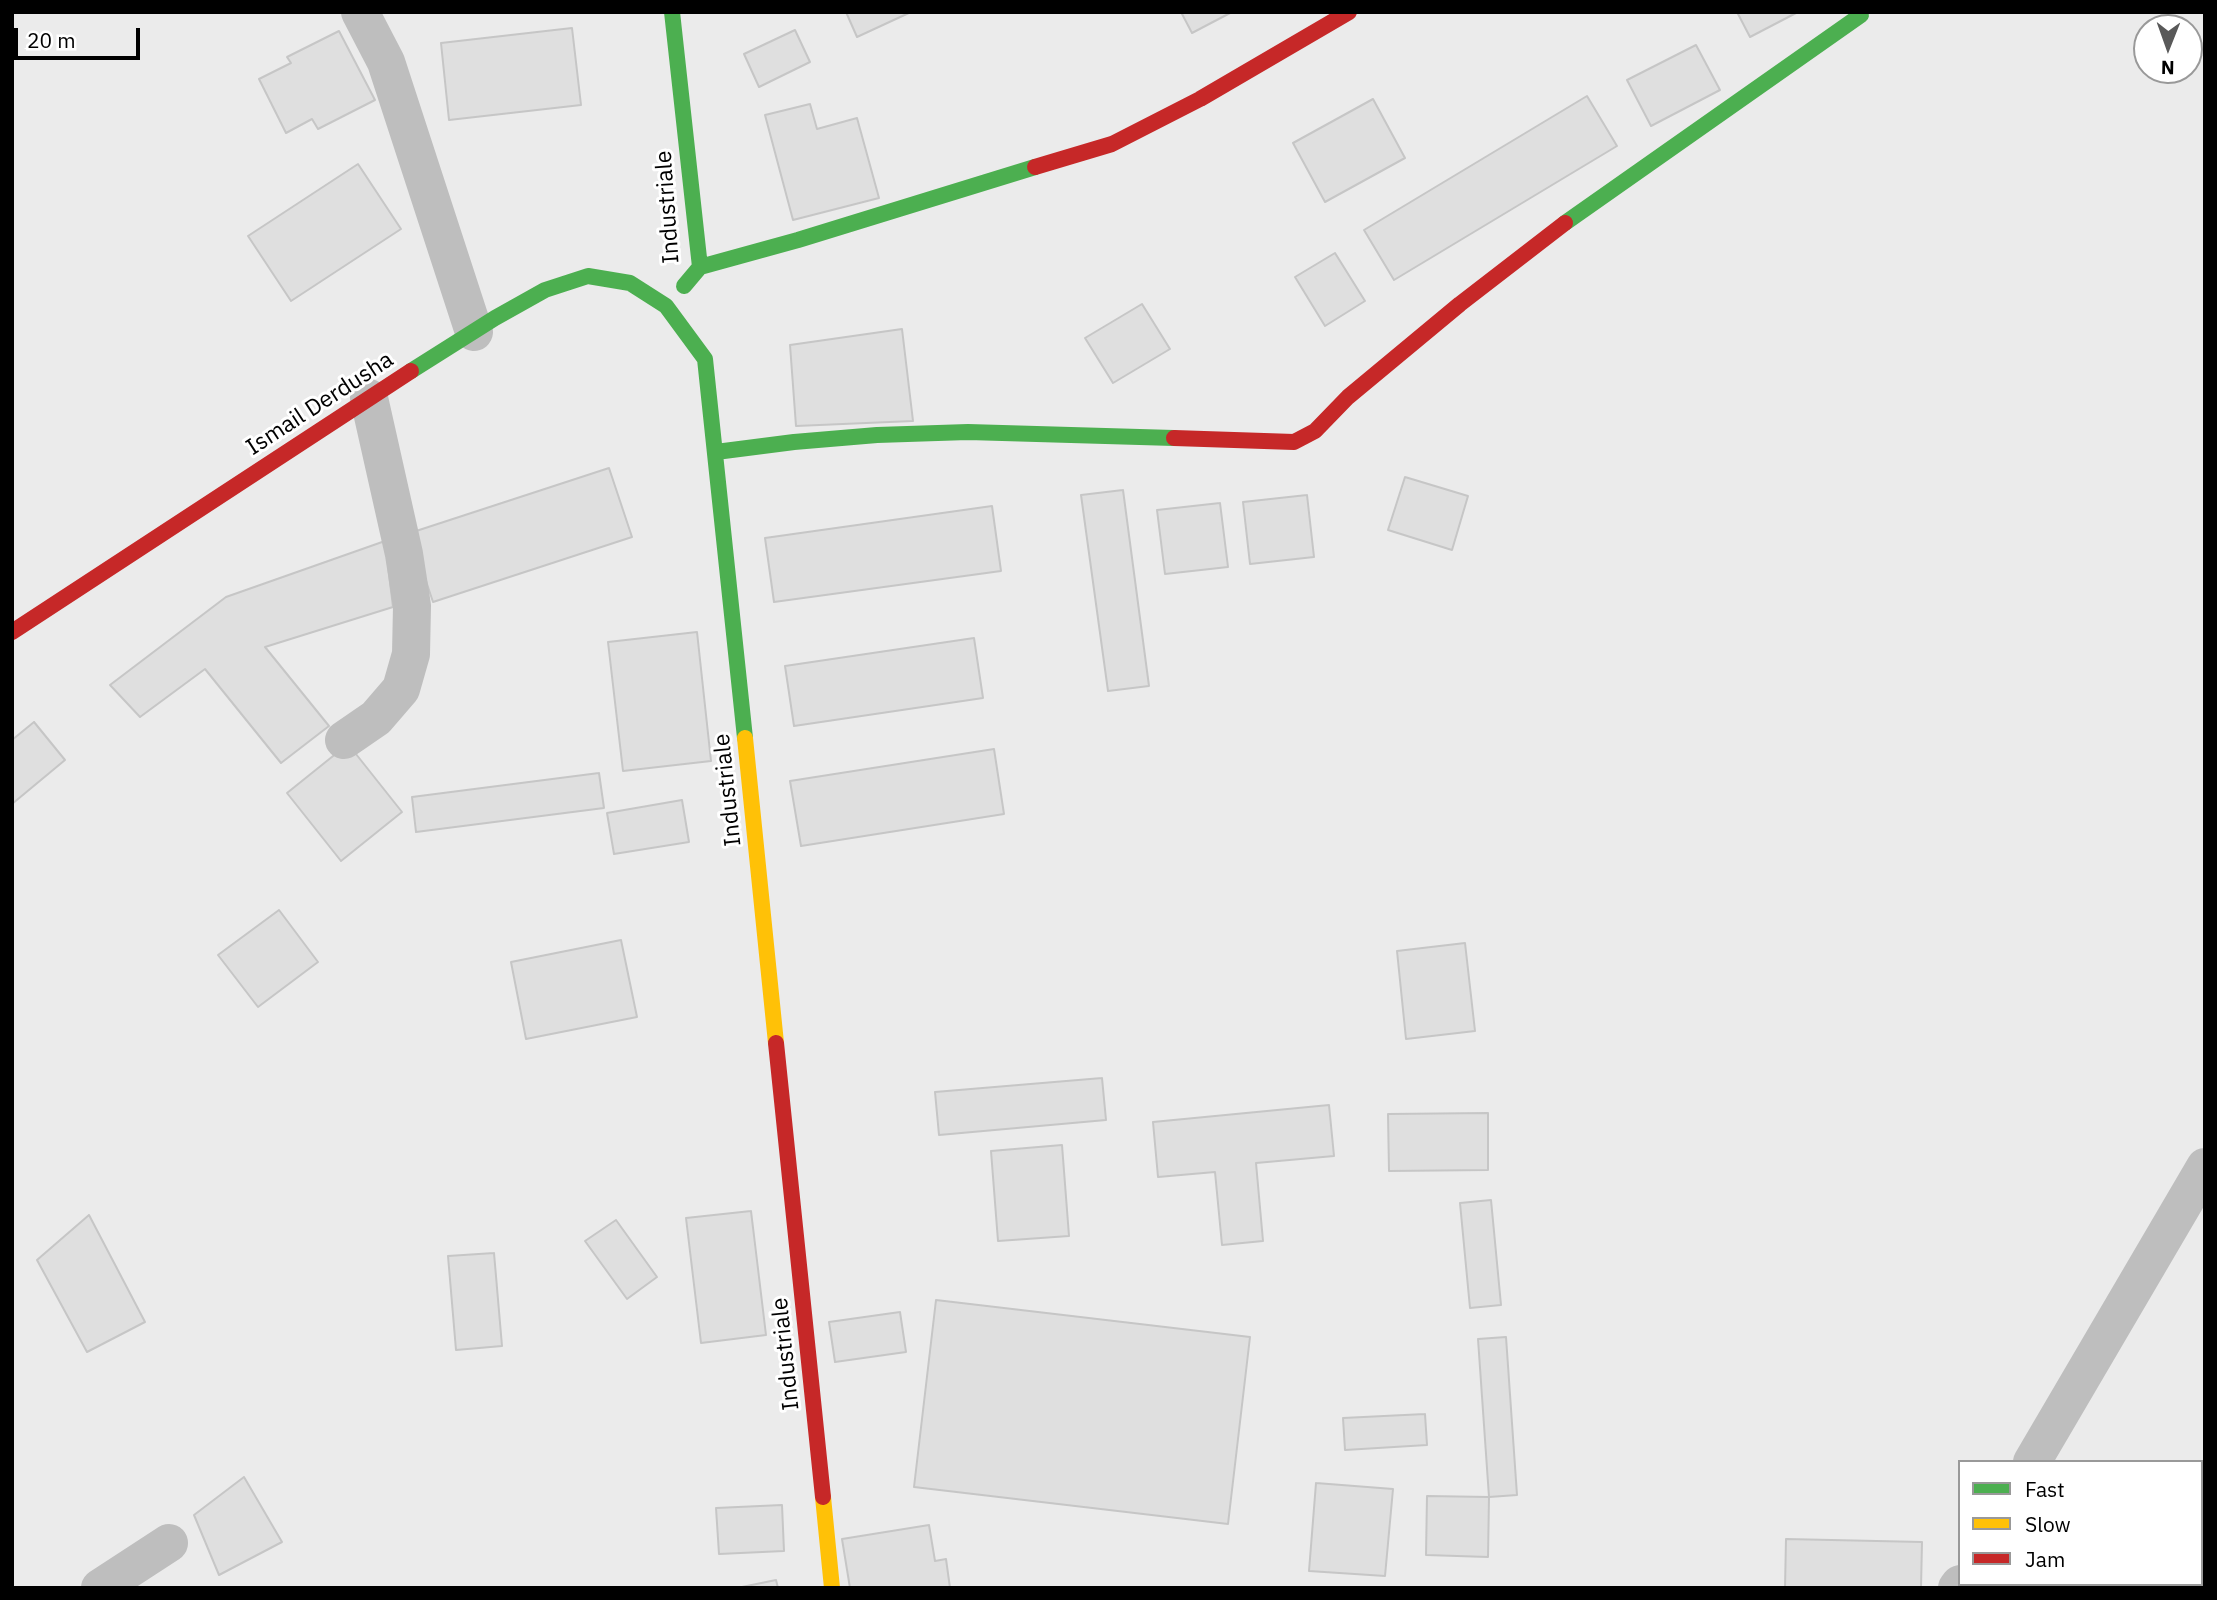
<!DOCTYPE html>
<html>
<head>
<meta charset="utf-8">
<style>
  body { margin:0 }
  #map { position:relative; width:2217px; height:1600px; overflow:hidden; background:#fff; font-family:"IBM Plex Sans",sans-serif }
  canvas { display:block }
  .frame { position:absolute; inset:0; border:14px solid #000; pointer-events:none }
  .legend { position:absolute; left:1958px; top:1460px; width:245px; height:126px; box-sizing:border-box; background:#fff; border:2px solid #999; margin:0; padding:9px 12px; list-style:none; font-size:21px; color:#000 }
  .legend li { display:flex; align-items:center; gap:14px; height:35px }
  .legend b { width:35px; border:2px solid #999 }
  .north { position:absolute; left:2133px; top:14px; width:70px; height:70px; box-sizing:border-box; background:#fff; border:2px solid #999; border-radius:50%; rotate:181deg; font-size:19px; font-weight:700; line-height:28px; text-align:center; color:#000 }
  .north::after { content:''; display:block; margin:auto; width:24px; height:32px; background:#595959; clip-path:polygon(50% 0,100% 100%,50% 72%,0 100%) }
  .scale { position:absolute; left:14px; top:28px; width:126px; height:32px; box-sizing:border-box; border:4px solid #000; border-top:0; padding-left:9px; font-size:21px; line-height:24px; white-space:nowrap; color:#000; -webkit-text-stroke:5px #fff; paint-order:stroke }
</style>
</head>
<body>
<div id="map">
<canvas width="2217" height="1600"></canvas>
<div class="frame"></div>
<ul class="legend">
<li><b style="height:9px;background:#4caf50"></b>Fast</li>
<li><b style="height:9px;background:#ffc107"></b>Slow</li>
<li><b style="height:9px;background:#c62828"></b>Jam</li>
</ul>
<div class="north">N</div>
<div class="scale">20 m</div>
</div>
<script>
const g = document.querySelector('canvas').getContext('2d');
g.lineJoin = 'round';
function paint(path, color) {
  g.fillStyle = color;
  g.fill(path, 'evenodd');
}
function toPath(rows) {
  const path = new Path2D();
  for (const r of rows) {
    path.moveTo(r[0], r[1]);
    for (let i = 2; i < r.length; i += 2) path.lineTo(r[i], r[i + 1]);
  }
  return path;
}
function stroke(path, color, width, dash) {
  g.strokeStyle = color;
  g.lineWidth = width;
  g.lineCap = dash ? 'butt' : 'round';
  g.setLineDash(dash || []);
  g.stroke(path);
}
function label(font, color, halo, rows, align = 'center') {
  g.font = font + ' "IBM Plex Sans",sans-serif';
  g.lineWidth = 6;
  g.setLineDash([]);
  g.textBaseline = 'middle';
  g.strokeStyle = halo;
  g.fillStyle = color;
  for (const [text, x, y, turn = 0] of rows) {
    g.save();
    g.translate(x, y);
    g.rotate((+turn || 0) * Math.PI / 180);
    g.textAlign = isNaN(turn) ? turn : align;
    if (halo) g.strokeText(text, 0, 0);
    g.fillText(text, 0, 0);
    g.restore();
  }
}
paint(toPath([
  [12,12,2205,12,2205,1588,12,1588],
  [2147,28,2189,28,2189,70,2147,70],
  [1960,1462,2201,1462,2201,1584,1960,1584]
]), '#ebebeb');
const building = toPath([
  [846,12,911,12,857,37,846,12],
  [1181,12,1232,12,1192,33,1181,12],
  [1737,12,1798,12,1750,37,1737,12],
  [572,28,581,105,449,120,441,43,572,28],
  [795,30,810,62,759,87,744,54,795,30],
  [339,31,375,100,318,129,312,119,286,133,259,79,291,63,287,57,339,31],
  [1696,45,1720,90,1651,126,1627,80,1696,45],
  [1587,96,1617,146,1394,280,1364,230,1587,96],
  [1373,99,1405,158,1325,202,1293,143,1373,99],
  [810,104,817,129,857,118,879,198,793,220,765,115,810,104],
  [358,164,401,229,291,301,248,236,358,164],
  [1335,253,1365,301,1325,326,1295,277,1335,253],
  [1142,304,1170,349,1113,383,1085,338,1142,304],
  [902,329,913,421,796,426,790,345,902,329],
  [609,468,632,537,433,602,410,533,609,468],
  [1405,477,1468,496,1452,550,1388,530,1405,477],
  [1123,490,1149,686,1108,691,1081,495,1123,490],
  [1307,495,1314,557,1250,564,1243,502,1307,495],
  [1220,503,1228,567,1165,574,1157,510,1220,503],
  [992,506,1001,571,774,602,765,538,992,506],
  [385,541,393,607,265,647,329,726,281,763,205,669,140,717,110,685,226,597,385,541],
  [697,632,711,761,623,771,608,642,697,632],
  [974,638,983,698,794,726,785,666,974,638],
  [34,722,65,760,12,804,12,740,34,722],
  [348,744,402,812,341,861,287,793,348,744],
  [994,749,1004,814,801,846,790,781,994,749],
  [599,773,604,808,416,832,412,797,599,773],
  [682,800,689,842,614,854,607,813,682,800],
  [279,910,318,962,258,1007,218,955,279,910],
  [621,940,637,1017,526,1039,511,962,621,940],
  [1465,943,1475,1031,1406,1039,1397,951,1465,943],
  [1102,1078,1106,1120,939,1135,935,1092,1102,1078],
  [1329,1105,1334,1156,1256,1163,1263,1241,1222,1245,1215,1172,1158,1177,1153,1122,1329,1105],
  [1488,1113,1488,1170,1389,1171,1388,1114,1488,1113],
  [1062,1145,1069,1236,998,1241,991,1151,1062,1145],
  [1491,1200,1501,1305,1470,1308,1460,1203,1491,1200],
  [751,1211,766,1335,701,1343,686,1218,751,1211],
  [89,1215,145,1322,87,1352,37,1260,89,1215],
  [616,1220,657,1277,627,1299,585,1241,616,1220],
  [494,1253,502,1346,456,1350,448,1256,494,1253],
  [936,1300,1250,1337,1228,1524,914,1487,936,1300],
  [900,1312,906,1352,835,1362,829,1322,900,1312],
  [1506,1337,1517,1495,1489,1497,1478,1339,1506,1337],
  [1425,1414,1427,1445,1345,1450,1343,1418,1425,1414],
  [244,1477,282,1542,219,1575,194,1515,244,1477],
  [1316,1483,1393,1489,1385,1576,1309,1571,1316,1483],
  [1427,1496,1489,1497,1488,1557,1426,1555,1427,1496],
  [782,1505,784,1551,719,1554,716,1508,782,1505],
  [929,1525,935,1561,946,1559,950,1588,850,1588,842,1539,929,1525],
  [1786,1539,1922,1542,1921,1588,1785,1588,1786,1539],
  [776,1580,778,1588,737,1588,776,1580]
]);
paint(building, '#dfdfdf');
stroke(building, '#c6c6c6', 2);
stroke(toPath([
  [360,12,386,62,474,332],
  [344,740,376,718,401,689,411,654,412,606,404,554,369,398],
  [2032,1462,2205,1167],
  [100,1588,169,1543],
  [1957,1588,1960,1584]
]), '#bebebe', 38);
stroke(toPath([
  [672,12,700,267,684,286],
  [1565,223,1861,15],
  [700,267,798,240,1035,167],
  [411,371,495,318,545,290,588,276,630,283,666,306,705,359,745,738],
  [716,452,794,442,877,435,968,432,1174,438]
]), '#4caf50', 16);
stroke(toPath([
  [745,738,776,1043],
  [823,1497,832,1588]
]), '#ffc107', 16);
stroke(toPath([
  [1035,167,1112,144,1200,99,1349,12],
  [1174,438,1294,442,1315,431,1348,397,1460,304,1565,223],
  [12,632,411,371],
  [776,1043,823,1497]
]), '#c62828', 16);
label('23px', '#000', '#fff', [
  ["Industriale",668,207,-94],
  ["Ismail Derdusha",320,404,-33],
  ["Industriale",728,790,-96],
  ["Industriale",786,1354,-96]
]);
</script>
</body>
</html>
